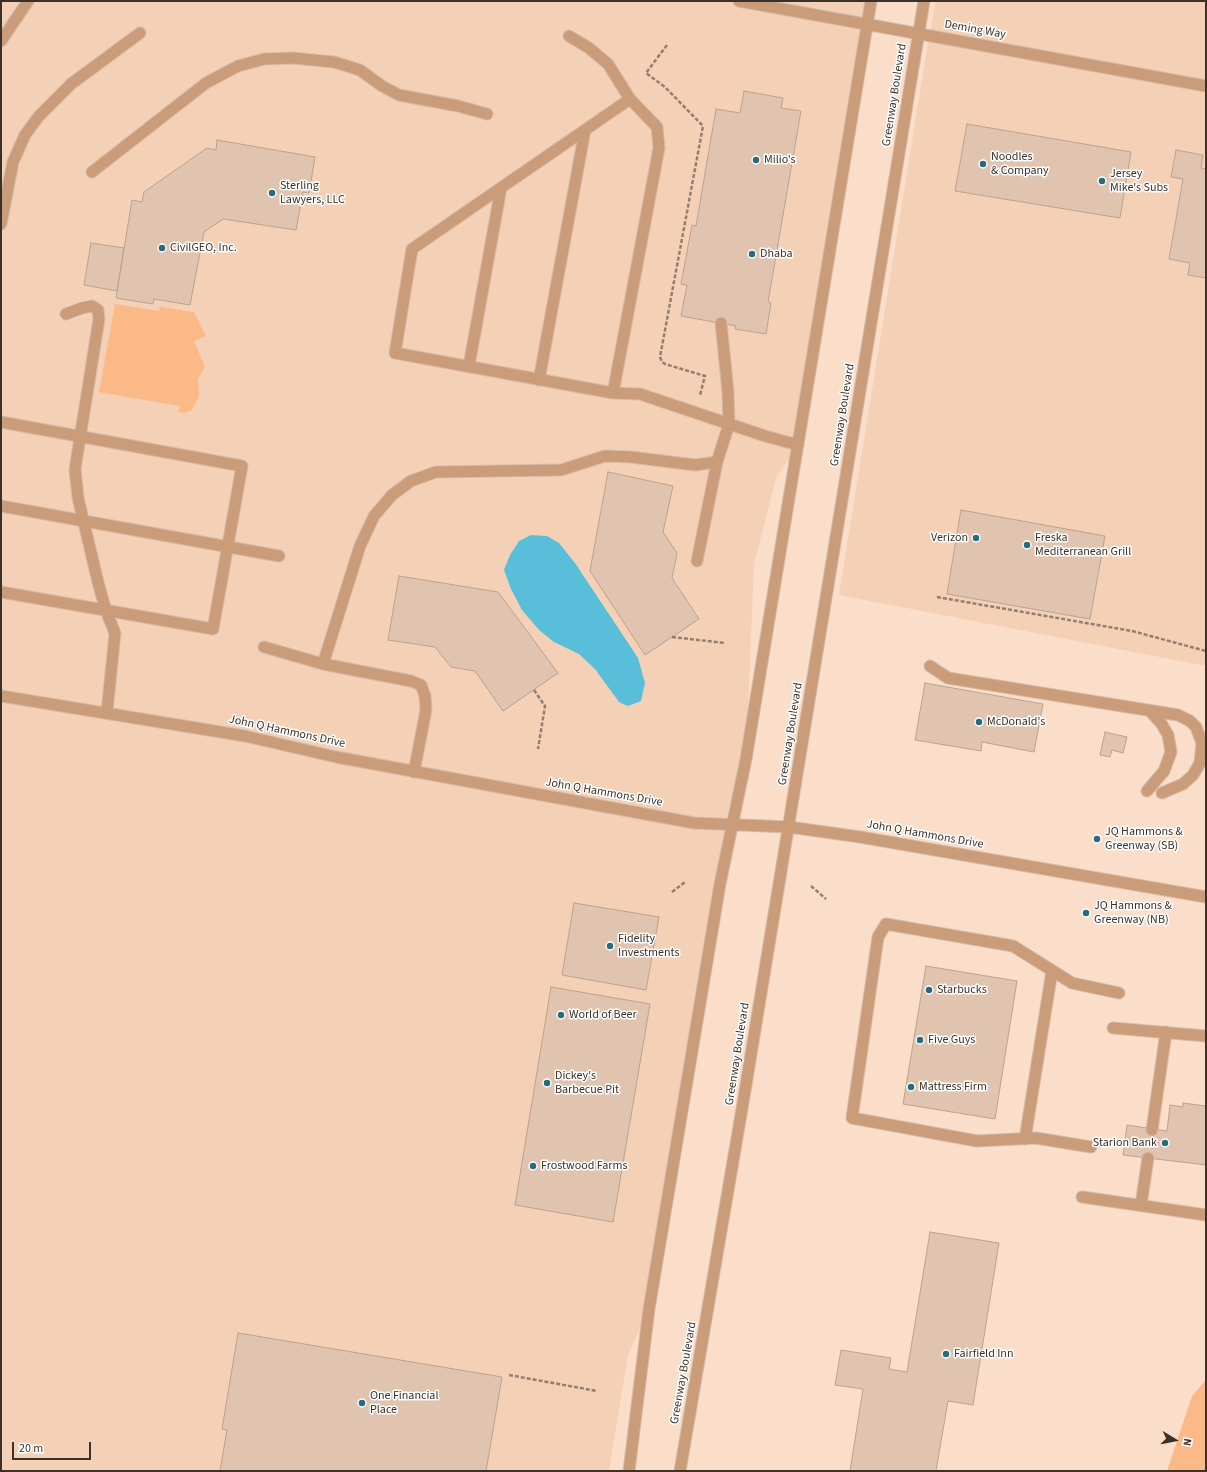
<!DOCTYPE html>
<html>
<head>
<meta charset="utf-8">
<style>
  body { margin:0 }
  #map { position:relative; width:1207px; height:1472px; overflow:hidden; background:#fbdec9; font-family:"Source Sans 3",sans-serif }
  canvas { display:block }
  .frame { position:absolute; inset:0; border:2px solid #3c3128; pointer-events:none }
  .north { position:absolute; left:1155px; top:1420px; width:40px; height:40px; -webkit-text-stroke:3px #fff; paint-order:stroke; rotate:100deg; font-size:11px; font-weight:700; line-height:16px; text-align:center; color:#3c3128 }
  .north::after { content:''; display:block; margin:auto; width:14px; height:18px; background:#3c3128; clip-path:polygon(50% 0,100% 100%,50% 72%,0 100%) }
  .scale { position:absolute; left:12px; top:1442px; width:79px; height:18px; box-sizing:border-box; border:2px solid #3c3128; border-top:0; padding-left:5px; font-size:12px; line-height:14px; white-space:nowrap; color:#3c3128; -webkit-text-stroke:3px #fff; paint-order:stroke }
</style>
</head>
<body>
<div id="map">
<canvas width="1207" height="1472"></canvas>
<div class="frame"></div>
<div class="north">N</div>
<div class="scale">20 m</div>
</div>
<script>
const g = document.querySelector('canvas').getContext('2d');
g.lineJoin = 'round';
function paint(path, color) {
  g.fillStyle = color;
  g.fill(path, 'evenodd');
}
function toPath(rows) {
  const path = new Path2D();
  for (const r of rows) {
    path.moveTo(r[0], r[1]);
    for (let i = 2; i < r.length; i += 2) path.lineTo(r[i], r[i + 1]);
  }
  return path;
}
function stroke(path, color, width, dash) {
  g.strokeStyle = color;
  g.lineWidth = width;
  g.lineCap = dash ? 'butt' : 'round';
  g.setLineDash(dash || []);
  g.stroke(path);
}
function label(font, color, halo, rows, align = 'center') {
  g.font = font + ' "Source Sans 3",sans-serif';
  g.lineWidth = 3;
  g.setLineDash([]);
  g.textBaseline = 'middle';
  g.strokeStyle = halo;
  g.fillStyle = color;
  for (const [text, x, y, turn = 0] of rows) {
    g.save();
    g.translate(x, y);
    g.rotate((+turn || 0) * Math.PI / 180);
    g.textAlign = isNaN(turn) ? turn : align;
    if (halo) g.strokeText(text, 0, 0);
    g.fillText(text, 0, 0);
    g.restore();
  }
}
paint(toPath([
  [1,1,871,1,798,445,776,478,754,565,746,759,649,1309,628,1355,609,1471,1,1471],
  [936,1,1206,1,1206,666,839,595,925,61]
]), '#f4d0b6');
paint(toPath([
  [115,304,159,311,160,307,194,312,206,336,194,341,205,367,198,379,199,396,192,410,184,413,178,412,180,406,99,392],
  [1206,1380,1206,1471,1167,1471,1192,1396]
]), '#fbb987');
paint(toPath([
  [531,535,547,536,559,543,575,563,638,658,645,683,641,701,628,706,619,702,595,669,579,654,554,642,539,630,522,610,511,589,504,570,510,555,519,541]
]), '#59bed9');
const building = toPath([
  [744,91,783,98,781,108,801,111,768,302,771,303,766,334,735,329,736,326,681,316,687,285,681,284,692,225,696,226,716,109,740,113,744,91],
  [967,124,1131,152,1120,218,955,191,967,124],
  [217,140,315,157,309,193,303,192,296,230,223,219,204,232,190,305,154,299,153,304,116,298,132,200,142,202,144,192,207,148,216,150,217,140],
  [1176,150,1203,155,1201,168,1206,169,1206,278,1188,275,1190,263,1169,259,1183,179,1171,177,1176,150],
  [91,243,124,248,117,291,84,285,91,243],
  [608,472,673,486,663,532,677,553,672,578,699,619,645,655,590,571,608,472],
  [961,510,1105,536,1090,619,947,594,961,510],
  [399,576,498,592,558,673,503,711,475,671,451,667,435,647,388,640,399,576],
  [925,683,1043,704,1034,752,982,742,981,751,915,740,925,683],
  [1105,732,1127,737,1123,753,1112,750,1110,757,1100,755,1105,732],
  [574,903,659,917,646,990,562,975,574,903],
  [926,966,1017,981,995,1119,903,1104,926,966],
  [551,987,650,1004,613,1222,515,1205,551,987],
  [1183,1103,1206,1106,1206,1165,1123,1155,1127,1125,1167,1131,1170,1105,1183,1107,1183,1103],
  [930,1232,999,1243,973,1405,948,1401,936,1471,850,1471,863,1389,835,1385,841,1350,891,1358,889,1369,907,1372,930,1232],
  [238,1333,502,1377,486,1471,220,1471,227,1430,222,1429,238,1333]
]);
paint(building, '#e1c4b0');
stroke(building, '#bda18e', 1);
const service = toPath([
  [569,36,589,48,608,64,630,99,657,127,659,148,613,393],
  [630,99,412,249,395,353,613,393,640,394,765,436,798,445],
  [92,172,206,83,238,66,264,59,293,58,334,62,360,70,382,86,399,95,458,106,487,114],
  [1,224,13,162,25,135,39,116,71,84,140,33],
  [66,314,82,308,92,306,98,310,99,319,75,469,78,498,98,582,106,611,115,633,107,712],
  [469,366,501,188],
  [539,380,585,130],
  [1,422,242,466,213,629,1,592],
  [1,506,279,556],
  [697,561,717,462,729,424,728,392,721,323],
  [264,647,323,664,411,681,421,685,425,696,426,710,414,772],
  [323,664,360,546,374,516,392,495,411,481,436,472,561,470,605,456,631,457,695,465,717,462],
  [930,666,948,678,1178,715,1190,721,1196,727,1202,743,1200,763,1193,775,1183,784,1162,793],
  [1147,791,1164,771,1171,752,1168,735,1161,723,1150,711],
  [1113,1028,1206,1036],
  [1152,1130,1166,1032],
  [1025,1139,1052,971],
  [1091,1147,1036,1138,977,1141,852,1118,878,937,886,924,1013,946,1072,983,1119,993],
  [1082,1197,1206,1215],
  [1141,1205,1148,1158]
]);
const minor = toPath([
  [1,41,28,1]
]);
const tertiary = toPath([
  [739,1,1206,86],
  [1,696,245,736,336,757,694,823,789,827,860,837,1206,897],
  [629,1471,649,1309,720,884,746,759,871,1],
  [680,1471,744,1097,924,1]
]);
stroke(service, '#d5bba9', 13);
stroke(minor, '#d5bba9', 13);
stroke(tertiary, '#d5bba9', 13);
stroke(toPath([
  [667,45,646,73,665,87,703,126,660,357,662,362,665,364,705,376,700,395],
  [937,597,1132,631,1206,651],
  [672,637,725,643],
  [534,690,545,706,538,749],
  [811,886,826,899],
  [672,892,685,882],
  [509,1375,597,1391]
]), '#937f71', 2.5, [4, 2]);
stroke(service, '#cb9c7a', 11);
stroke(minor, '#cb9c7a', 11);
stroke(tertiary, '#cb9c7a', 11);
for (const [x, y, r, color] of [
  [756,160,4,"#276b7c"],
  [983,164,4,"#276b7c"],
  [1102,181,4,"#276b7c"],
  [272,193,4,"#276b7c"],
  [162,248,4,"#276b7c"],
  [752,254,4,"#276b7c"],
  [976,538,4,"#276b7c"],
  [1027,545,4,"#276b7c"],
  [979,722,4,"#276b7c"],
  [1097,839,4,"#276b7c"],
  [1086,913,4,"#276b7c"],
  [610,946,4,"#276b7c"],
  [929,990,4,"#276b7c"],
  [561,1015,4,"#276b7c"],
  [920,1040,4,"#276b7c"],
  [547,1083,4,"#276b7c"],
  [911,1087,4,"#276b7c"],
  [1165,1143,4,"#276b7c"],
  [533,1166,4,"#276b7c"],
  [946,1354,4,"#276b7c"],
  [362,1403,4,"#276b7c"]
]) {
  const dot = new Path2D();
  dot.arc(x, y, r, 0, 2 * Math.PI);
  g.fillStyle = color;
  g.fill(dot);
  stroke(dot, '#fff', 1.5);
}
label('12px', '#3c3128', '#fff', [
  ["Deming Way",975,30,10],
  ["Greenway Boulevard",895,95,-81],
  ["Greenway Boulevard",843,415,-81],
  ["John Q Hammons Drive",287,732,12],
  ["Greenway Boulevard",791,734,-81],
  ["John Q Hammons Drive",604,793,10],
  ["John Q Hammons Drive",925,835,10],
  ["Greenway Boulevard",738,1054,-81],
  ["Greenway Boulevard",684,1373,-80]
]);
label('12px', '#3c3128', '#fff', [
  ["Noodles",991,157],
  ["& Company",991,171],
  ["Milio's",764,160],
  ["Jersey",1110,174],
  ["Mike's Subs",1110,188],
  ["Sterling",280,186],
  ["Lawyers, LLC",280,200],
  ["CivilGEO, Inc.",170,248],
  ["Dhaba",760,254],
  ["Verizon",968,538,"right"],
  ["Freska",1035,538],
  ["Mediterranean Grill",1035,552],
  ["McDonald's",987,722],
  ["JQ Hammons &",1105,832],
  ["Greenway (SB)",1105,846],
  ["JQ Hammons &",1094,906],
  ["Greenway (NB)",1094,920],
  ["Fidelity",618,939],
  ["Investments",618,953],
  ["Starbucks",937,990],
  ["World of Beer",569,1015],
  ["Five Guys",928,1040],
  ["Dickey's",555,1076],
  ["Barbecue Pit",555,1090],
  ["Mattress Firm",919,1087],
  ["Starion Bank",1157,1143,"right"],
  ["Frostwood Farms",541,1166],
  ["Fairfield Inn",954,1354],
  ["One Financial",370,1396],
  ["Place",370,1410]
], 'left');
</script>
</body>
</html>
